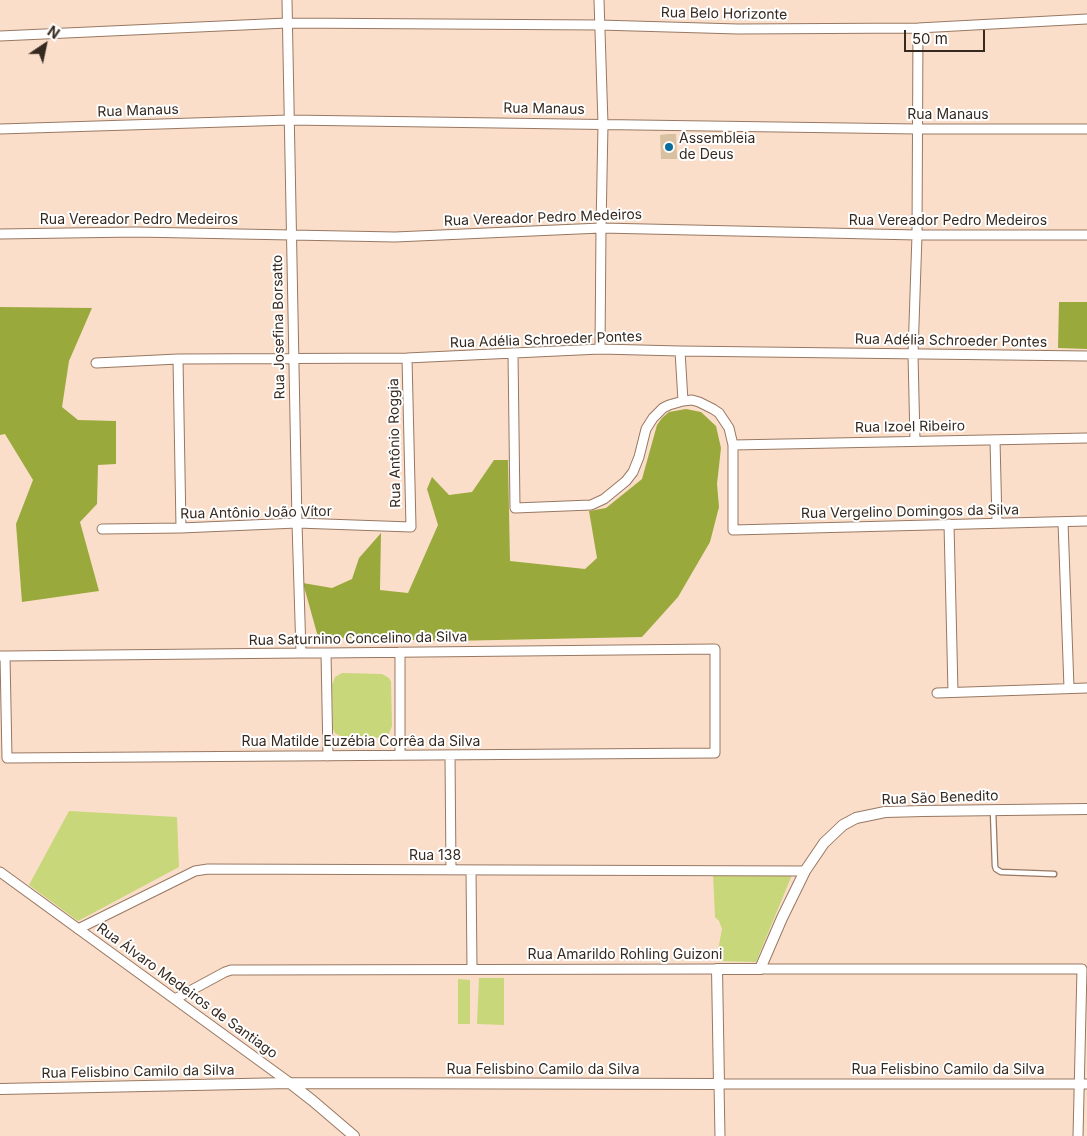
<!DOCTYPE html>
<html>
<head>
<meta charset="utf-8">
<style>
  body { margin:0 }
  #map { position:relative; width:1087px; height:1136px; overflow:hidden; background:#fadeca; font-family:Inter,sans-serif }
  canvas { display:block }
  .north { position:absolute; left:20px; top:20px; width:50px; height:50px; -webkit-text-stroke:4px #fff; paint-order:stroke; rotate:34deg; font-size:14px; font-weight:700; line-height:20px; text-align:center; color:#36291f }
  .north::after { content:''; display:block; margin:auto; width:18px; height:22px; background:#36291f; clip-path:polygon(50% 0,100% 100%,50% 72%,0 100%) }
  .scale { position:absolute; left:904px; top:30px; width:81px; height:22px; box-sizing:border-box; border:2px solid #36291f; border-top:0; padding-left:6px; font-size:15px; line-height:18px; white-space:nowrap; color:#36291f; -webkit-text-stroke:4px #fff; paint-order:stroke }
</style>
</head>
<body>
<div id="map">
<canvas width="1087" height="1136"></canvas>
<div class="north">N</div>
<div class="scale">50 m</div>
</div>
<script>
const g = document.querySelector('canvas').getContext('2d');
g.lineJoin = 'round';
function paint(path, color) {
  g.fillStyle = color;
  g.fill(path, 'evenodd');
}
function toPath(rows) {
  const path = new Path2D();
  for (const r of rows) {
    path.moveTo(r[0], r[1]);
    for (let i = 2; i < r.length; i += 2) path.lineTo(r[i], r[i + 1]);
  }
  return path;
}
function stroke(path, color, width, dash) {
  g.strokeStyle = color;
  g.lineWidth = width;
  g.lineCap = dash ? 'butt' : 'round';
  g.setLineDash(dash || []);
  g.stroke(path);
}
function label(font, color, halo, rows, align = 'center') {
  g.font = font + ' Inter,sans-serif';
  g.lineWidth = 4;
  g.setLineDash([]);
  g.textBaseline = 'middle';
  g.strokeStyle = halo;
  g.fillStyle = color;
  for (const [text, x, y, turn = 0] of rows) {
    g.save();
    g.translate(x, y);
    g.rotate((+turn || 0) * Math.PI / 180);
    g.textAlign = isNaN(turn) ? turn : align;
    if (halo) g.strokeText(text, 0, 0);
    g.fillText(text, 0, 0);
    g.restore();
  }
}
paint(toPath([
  [342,673,382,674,389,678,391,682,392,726,389,734,386,737,382,738,342,737,335,733,333,729,332,685,335,677],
  [69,811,177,817,179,867,78,921,29,885],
  [713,874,792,875,756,962,716,961,722,929,719,921,715,917],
  [479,978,504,978,504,1025,477,1024],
  [458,979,470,980,470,1024,458,1024]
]), '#c7d77a');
paint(toPath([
  [1059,302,1087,302,1087,349,1058,348],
  [0,307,92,308,69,361,62,407,78,420,116,421,116,464,98,465,97,504,80,522,99,591,22,602,16,524,33,480,5,434,0,435],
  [686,409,701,412,716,426,721,448,717,484,719,507,710,542,678,597,642,637,449,641,318,637,303,583,332,588,352,579,359,558,381,533,380,590,408,593,438,525,427,489,432,477,449,495,472,492,494,460,508,460,510,561,585,569,597,558,589,511,606,508,642,479,657,425,662,418,669,412]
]), '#9aa93c');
paint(toPath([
  [668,134,676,134,677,159,661,159,660,135]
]), '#d8c1a0');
const service = toPath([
  [993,811,995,866,996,869,1001,872,1054,874]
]);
const minor = toPath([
  [287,0,297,523,301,653],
  [599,0,603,124,601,228,600,349],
  [0,36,287,23,599,25,738,29,918,28,1087,19],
  [0,129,289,120,917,129,1087,129],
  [0,234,136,232,395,237,601,228,917,235,1087,235],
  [680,351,683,401],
  [513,353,515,508,591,505,604,499,626,481,633,472,639,457,646,429,653,418,663,408,669,405,683,401,692,400,699,402,713,409,719,413,729,428,733,445,733,530,1087,521],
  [178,359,181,528],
  [96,363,178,359,407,358,600,349,680,351,1087,356],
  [995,440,997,523],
  [915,441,913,354,917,235,918,28],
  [733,445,1087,438],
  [1063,522,1069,688],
  [949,524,953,692],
  [102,529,181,528,297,523,411,527,407,358],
  [400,652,400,755],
  [326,653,328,756],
  [0,656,5,656,301,653,326,653,715,649,715,753,7,758,5,656],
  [937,693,1087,688],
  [450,755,451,870],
  [471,870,472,969],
  [0,872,290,1083],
  [78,929,195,871,208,869,805,871],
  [760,969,1082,969,1078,1136],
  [175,999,225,972,231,970,242,970,717,969],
  [720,1136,719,1084,1087,1084]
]);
const tertiary = toPath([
  [290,1083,313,1101,354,1136],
  [0,1089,290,1083,719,1084,717,969,760,969,782,918,805,871,824,843,843,825,856,818,885,812,923,811,1087,809]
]);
stroke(service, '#987862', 7);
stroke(minor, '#987862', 11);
stroke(tertiary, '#987862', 12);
stroke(service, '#fff', 4.5);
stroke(minor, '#fff', 9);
stroke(tertiary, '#fff', 10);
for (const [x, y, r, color] of [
  [669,147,5,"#086d9b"]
]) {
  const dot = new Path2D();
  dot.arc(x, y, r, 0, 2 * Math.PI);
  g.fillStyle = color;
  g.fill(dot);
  stroke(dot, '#fff', 2);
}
label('14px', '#36291f', '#fff', [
  ["Rua Belo Horizonte",724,14,1],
  ["Rua Manaus",544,109,1],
  ["Rua Manaus",138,111,-2],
  ["Rua Manaus",948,115],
  ["Rua Vereador Pedro Medeiros",543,218,-2],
  ["Rua Vereador Pedro Medeiros",139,220],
  ["Rua Vereador Pedro Medeiros",948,221],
  ["Rua Josefina Borsatto",279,327,-91],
  ["Rua Adélia Schroeder Pontes",546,340,-2],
  ["Rua Adélia Schroeder Pontes",951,341,1],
  ["Rua Izoel Ribeiro",910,427,-1],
  ["Rua Antônio Roggia",395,443,-91],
  ["Rua Vergelino Domingos da Silva",910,512,-1],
  ["Rua Antônio João Vítor",256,513,-1],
  ["Rua Saturnino Concelino da Silva",358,639,-1],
  ["Rua Matilde Euzébia Corrêa da Silva",361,742],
  ["Rua São Benedito",940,798,-2],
  ["Rua 138",435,856],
  ["Rua Amarildo Rohling Guizoni",625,955],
  ["Rua Álvaro Medeiros de Santiago",187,991,36],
  ["Rua Felisbino Camilo da Silva",543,1070],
  ["Rua Felisbino Camilo da Silva",948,1070],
  ["Rua Felisbino Camilo da Silva",138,1072,-1]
]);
label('14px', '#36291f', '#fff', [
  ["Assembleia",679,139],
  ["de Deus",679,155]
], 'left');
</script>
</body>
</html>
